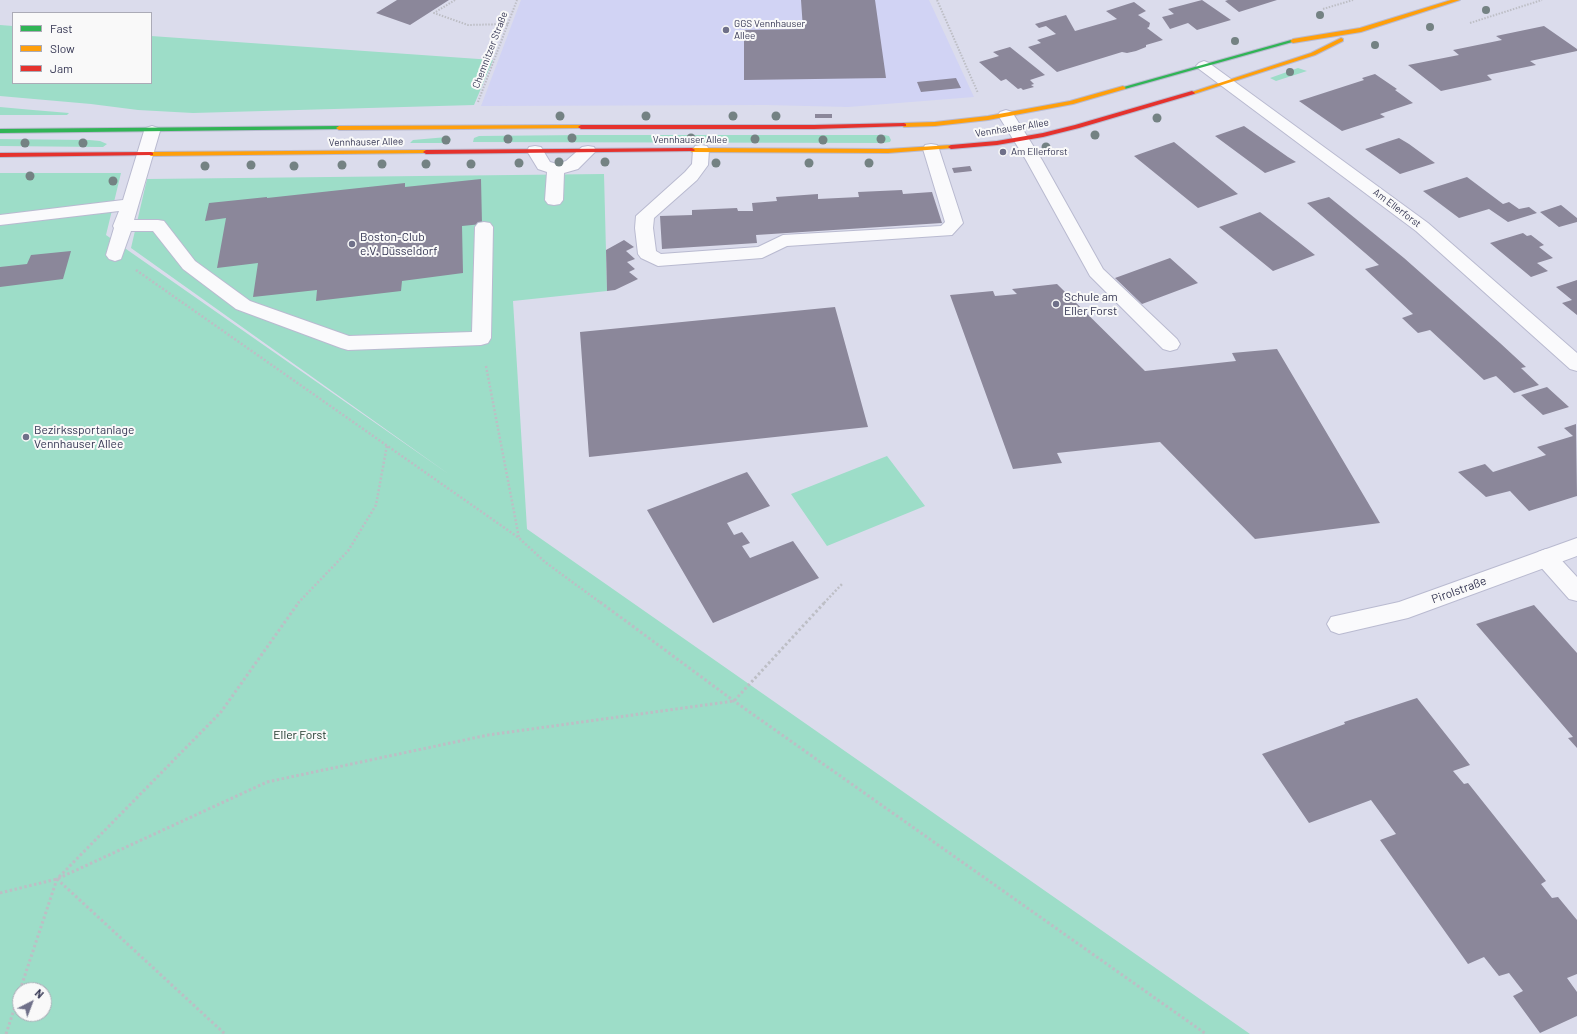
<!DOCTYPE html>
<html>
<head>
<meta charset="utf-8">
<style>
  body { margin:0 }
  #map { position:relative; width:1577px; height:1034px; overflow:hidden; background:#dbdcec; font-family:Barlow,sans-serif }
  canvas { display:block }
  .legend { position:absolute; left:12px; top:12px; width:140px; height:72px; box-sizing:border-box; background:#f9f9f9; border:1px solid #ababb7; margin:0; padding:5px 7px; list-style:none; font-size:12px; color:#353653 }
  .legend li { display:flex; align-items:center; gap:8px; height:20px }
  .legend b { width:20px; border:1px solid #ababb7 }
  .north { position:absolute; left:12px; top:982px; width:40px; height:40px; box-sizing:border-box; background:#f9f9f9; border:1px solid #ababb7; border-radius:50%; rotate:42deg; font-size:11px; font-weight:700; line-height:16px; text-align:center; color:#353653 }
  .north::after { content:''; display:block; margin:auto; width:14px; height:18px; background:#6f7089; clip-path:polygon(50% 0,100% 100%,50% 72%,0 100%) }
</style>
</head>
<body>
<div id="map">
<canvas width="1577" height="1034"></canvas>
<ul class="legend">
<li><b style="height:5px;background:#30b455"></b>Fast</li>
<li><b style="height:5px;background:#ff9f0a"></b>Slow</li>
<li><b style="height:5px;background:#e5322d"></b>Jam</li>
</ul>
<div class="north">N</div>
</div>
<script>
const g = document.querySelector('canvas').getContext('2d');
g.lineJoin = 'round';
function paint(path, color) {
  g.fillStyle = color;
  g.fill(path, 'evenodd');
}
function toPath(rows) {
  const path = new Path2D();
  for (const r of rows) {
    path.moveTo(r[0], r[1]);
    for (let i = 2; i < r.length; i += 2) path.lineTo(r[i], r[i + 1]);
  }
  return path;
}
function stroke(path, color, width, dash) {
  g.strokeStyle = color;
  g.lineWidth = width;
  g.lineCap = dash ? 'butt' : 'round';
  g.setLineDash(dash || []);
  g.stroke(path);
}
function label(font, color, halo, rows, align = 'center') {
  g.font = font + ' Barlow,sans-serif';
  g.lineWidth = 4;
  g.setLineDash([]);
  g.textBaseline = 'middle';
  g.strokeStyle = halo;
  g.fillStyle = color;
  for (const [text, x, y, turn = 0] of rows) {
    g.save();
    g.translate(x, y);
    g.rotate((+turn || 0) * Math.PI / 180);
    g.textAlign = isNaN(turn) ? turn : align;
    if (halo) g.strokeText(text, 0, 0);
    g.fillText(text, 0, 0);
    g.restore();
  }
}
paint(toPath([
  [521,0,929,0,974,97,848,107,766,105,481,106]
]), '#d1d3f4');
paint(toPath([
  [0,25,13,26,13,83,151,83,151,36,493,60,474,105,193,113,138,110,91,104,0,96],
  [1298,68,1307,71,1276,81,1270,78],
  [0,107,33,110,69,113,67,115,0,115],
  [582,135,884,135,889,136,891,140,890,142,883,143,473,142,474,138,479,136],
  [447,137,451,139,450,141,447,143,410,143,413,140],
  [0,139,89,140,100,141,107,144,103,147,0,146],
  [0,173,121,173,106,235,450,475,131,248,147,179,604,174,607,291,513,301,527,529,1250,1034,0,1034],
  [20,990,44,990,44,1014,20,1014],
  [887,456,925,506,827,546,791,494]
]), '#9dddc8');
paint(toPath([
  [397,0,449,0,410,25,376,13],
  [801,0,875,0,886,78,744,80,744,30,803,29],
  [1202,0,1231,20,1197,30,1188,23,1170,29,1162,17,1174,14,1168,9],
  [1228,0,1277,0,1239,12,1225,1],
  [1134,2,1146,11,1138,15,1150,23,1149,27,1147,28,1163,40,1146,45,1146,47,1136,51,1127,53,1122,52,1057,72,1028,47,1041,43,1037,40,1056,34,1046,26,1039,28,1035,24,1066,15,1075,31,1117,19,1106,11],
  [1544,26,1577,49,1577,51,1530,61,1536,65,1487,75,1492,80,1441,91,1408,65,1459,55,1453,50,1502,40,1496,36],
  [1010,47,1045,75,1030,80,1034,84,1031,85,1034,87,1023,90,1021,88,1018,89,1006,79,1001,81,979,62,999,56,993,52],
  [1375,74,1397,89,1395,90,1413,103,1380,114,1385,117,1342,131,1299,101,1364,80,1362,78],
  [956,78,961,88,921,92,917,82],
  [815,114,832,114,832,118,815,118],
  [1244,126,1288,157,1296,162,1265,173,1215,136],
  [1399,138,1409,144,1435,163,1400,174,1365,149],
  [1174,142,1238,194,1198,208,1134,156],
  [970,166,972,171,954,173,952,168],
  [1467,177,1503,204,1509,202,1519,209,1529,207,1537,213,1508,222,1489,209,1459,218,1423,191],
  [481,179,482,224,462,226,463,273,402,281,401,291,316,301,317,290,253,297,258,263,217,268,226,218,205,221,209,203,267,197,267,198,405,183,405,187],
  [902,190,903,194,932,192,942,223,756,235,757,243,662,249,660,216,692,215,692,210,737,208,738,211,753,211,752,203,777,201,776,197,818,194,818,199,859,197,858,192],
  [1329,197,1404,258,1500,343,1526,367,1521,368,1539,385,1514,393,1496,376,1484,380,1430,330,1418,333,1402,318,1413,314,1365,269,1379,265,1307,203],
  [1561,205,1577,218,1577,222,1559,227,1540,212],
  [1260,212,1296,240,1315,255,1273,271,1219,227],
  [1523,233,1527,236,1531,235,1544,245,1539,247,1553,258,1537,263,1548,271,1531,277,1490,243],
  [624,240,634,247,626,251,635,259,627,262,635,269,629,272,638,279,615,290,607,291,606,250],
  [71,251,63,279,0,287,0,267,27,264,31,255],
  [1170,258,1198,283,1142,304,1115,278],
  [1577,280,1577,315,1562,303,1572,300,1556,287],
  [1057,284,1145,371,1236,361,1232,353,1277,349,1380,523,1255,539,1160,442,1057,453,1062,463,1013,469,950,295,993,291,995,296,1017,294,1012,289],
  [835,307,868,427,589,457,580,332],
  [1547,387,1569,407,1543,415,1521,395],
  [1576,424,1577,496,1529,511,1510,491,1486,497,1458,472,1485,464,1493,472,1546,455,1537,447,1573,436,1564,428],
  [747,472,770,506,727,523,734,535,742,532,750,543,742,546,750,558,793,541,819,578,713,623,647,510],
  [1534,605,1577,653,1577,748,1568,738,1573,737,1476,624],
  [1417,698,1470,765,1453,771,1464,784,1468,783,1546,881,1541,884,1552,898,1558,897,1577,920,1577,974,1567,978,1577,992,1577,1016,1540,1033,1513,996,1523,991,1509,973,1499,976,1484,957,1468,964,1380,840,1396,834,1371,800,1309,823,1262,754,1345,724,1344,722]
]), '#8b879a');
const lane = toPath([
  [1006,110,1012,112,1042,160,1103,269,1177,339,1180,344,1177,349,1170,351,1163,349,1090,276,1026,160,998,115,1000,112,1006,110],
  [152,126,158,128,160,131,134,220,158,220,164,221,195,261,250,301,349,336,472,332,475,227,478,223,484,222,490,223,493,227,491,338,488,343,481,345,348,350,341,348,236,309,183,269,153,231,131,231,121,259,115,261,109,259,106,255,114,228,113,226,119,211,0,225,0,215,123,200,144,131,146,128,152,126],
  [931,144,937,145,939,149,963,223,952,235,787,246,762,258,658,266,641,258,638,254,635,228,636,216,685,172,692,164,693,150,695,146,701,145,707,146,709,150,708,165,697,180,654,218,653,228,656,251,661,254,758,247,783,235,941,226,945,222,923,149,925,145,931,144],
  [535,146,541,147,550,162,557,164,566,161,582,147,588,146,594,147,596,151,578,169,564,173,563,200,560,204,554,205,548,204,545,200,547,172,538,169,527,151,529,147,535,146],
  [1546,549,1554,552,1577,577,1577,601,1569,599,1538,564,1535,558,1538,552,1546,549]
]);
const street = toPath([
  [1204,61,1209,63,1428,223,1577,353,1577,371,1570,369,1416,231,1199,69,1196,66,1199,63,1204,61],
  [1577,538,1577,556,1408,618,1339,634,1331,631,1327,624,1331,617,1399,602,1577,538]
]);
const fast = toPath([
  [1291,40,1296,41,1125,89,1120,88,1291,40],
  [339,126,342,128,341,129,0,133,0,129,339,126]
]);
const slow = toPath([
  [1451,0,1460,0,1361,32,1293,43,1290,41,1293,39,1360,28,1451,0],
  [1341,38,1343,39,1343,41,1315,55,1194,94,1189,93,1311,53,1341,38],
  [1123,86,1126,88,1125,89,1073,104,988,120,935,126,904,127,901,125,904,123,935,122,988,116,1070,101,1123,86],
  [581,125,584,127,583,128,339,130,336,128,339,126,581,125],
  [951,145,953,146,953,148,888,153,692,152,689,150,692,148,888,149,951,145],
  [426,150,429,152,428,153,151,156,148,154,151,152,426,150]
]);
const jam = toPath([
  [1192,91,1195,93,1194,94,1079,128,1043,137,997,145,951,149,948,147,951,145,997,141,1043,133,1075,125,1192,91],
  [904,123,906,124,906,126,814,129,581,129,578,127,581,125,814,125,904,123],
  [692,148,695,150,694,151,426,154,423,152,426,150,692,148],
  [151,152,153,153,153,155,0,157,0,153,151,152]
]);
stroke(lane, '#b9bad0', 2);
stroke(street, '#b9bad0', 2);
stroke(fast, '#b9bad0', 2);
stroke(slow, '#b9bad0', 2);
stroke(jam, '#b9bad0', 2);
stroke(toPath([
  [455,0,434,13,468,25,508,24],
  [937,0,978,93],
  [1323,9,1353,0],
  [1470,23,1542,0],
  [478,102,517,0]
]), '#bdbec5', 2, [1.5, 1.5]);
stroke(toPath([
  [136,270,519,538,545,562,601,603],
  [486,366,519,538],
  [298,603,348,551,376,505,387,445],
  [824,603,842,584]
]), '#bdbec5', 2.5, [2, 2]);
stroke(toPath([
  [600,602,734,701,1206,1034],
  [57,879,225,1034],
  [0,893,57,879,267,782,488,735,734,701,825,602],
  [20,990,57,879,221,712,299,602],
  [6,1034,20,991]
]), '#bdbec5', 3, [2.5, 2.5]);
paint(lane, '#fafafc');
paint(street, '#fafafc');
paint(fast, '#30b455');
paint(slow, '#ff9f0a');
paint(jam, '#e5322d');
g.fillStyle = '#748283';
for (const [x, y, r] of [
  [1486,10,4],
  [1320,15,4],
  [1430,27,4],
  [1235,41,4],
  [1375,45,4],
  [1290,72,4],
  [560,116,4.5],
  [646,116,4.5],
  [733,116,4.5],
  [776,116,4.5],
  [1157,118,4.5],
  [1095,135,4.5],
  [572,138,4.5],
  [691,138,4.5],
  [508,139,4.5],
  [755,139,4.5],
  [881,139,4.5],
  [446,140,4.5],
  [823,140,4.5],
  [25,143,4.5],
  [83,143,4.5],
  [1046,147,4.5],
  [559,162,4.5],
  [605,162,4.5],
  [519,163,4.5],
  [716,163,4.5],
  [809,163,4.5],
  [869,163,4.5],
  [382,164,4.5],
  [426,164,4.5],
  [471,164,4.5],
  [251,165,4.5],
  [342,165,4.5],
  [205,166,4.5],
  [294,166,4.5],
  [30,176,4.5],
  [113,181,4.5]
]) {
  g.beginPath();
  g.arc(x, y, r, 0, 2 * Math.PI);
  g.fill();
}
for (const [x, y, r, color] of [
  [726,30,4,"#6f7089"],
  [1003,152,4,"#6f7089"],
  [352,244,4,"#6f7089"],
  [1056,304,4,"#6f7089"],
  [26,437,4,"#6f7089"]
]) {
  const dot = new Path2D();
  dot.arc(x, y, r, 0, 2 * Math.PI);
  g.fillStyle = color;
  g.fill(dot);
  stroke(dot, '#f9f9f9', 1.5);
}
label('10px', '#353653', '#f9f9f9', [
  ["GGS Vennhauser",734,24],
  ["Allee",734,36],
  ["Am Ellerforst",1011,152]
], 'left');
label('10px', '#353653', '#f9f9f9', [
  ["Chemnitzer Straße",490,50,-69],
  ["Vennhauser Allee",1012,128,-9],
  ["Vennhauser Allee",690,140],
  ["Vennhauser Allee",366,142,-1],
  ["Am Ellerforst",1397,208,37]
]);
label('12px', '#353653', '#f9f9f9', [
  ["Boston-Club",360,237],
  ["e.V. Düsseldorf",360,251],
  ["Schule am",1064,297],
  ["Eller Forst",1064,311],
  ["Bezirkssportanlage",34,430],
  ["Vennhauser Allee",34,444]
], 'left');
label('12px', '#353653', '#f9f9f9', [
  ["Pirolstraße",1459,590,-20]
]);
label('12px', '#20382d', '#f9f9f9', [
  ["Eller Forst",300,735]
]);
</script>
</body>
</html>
